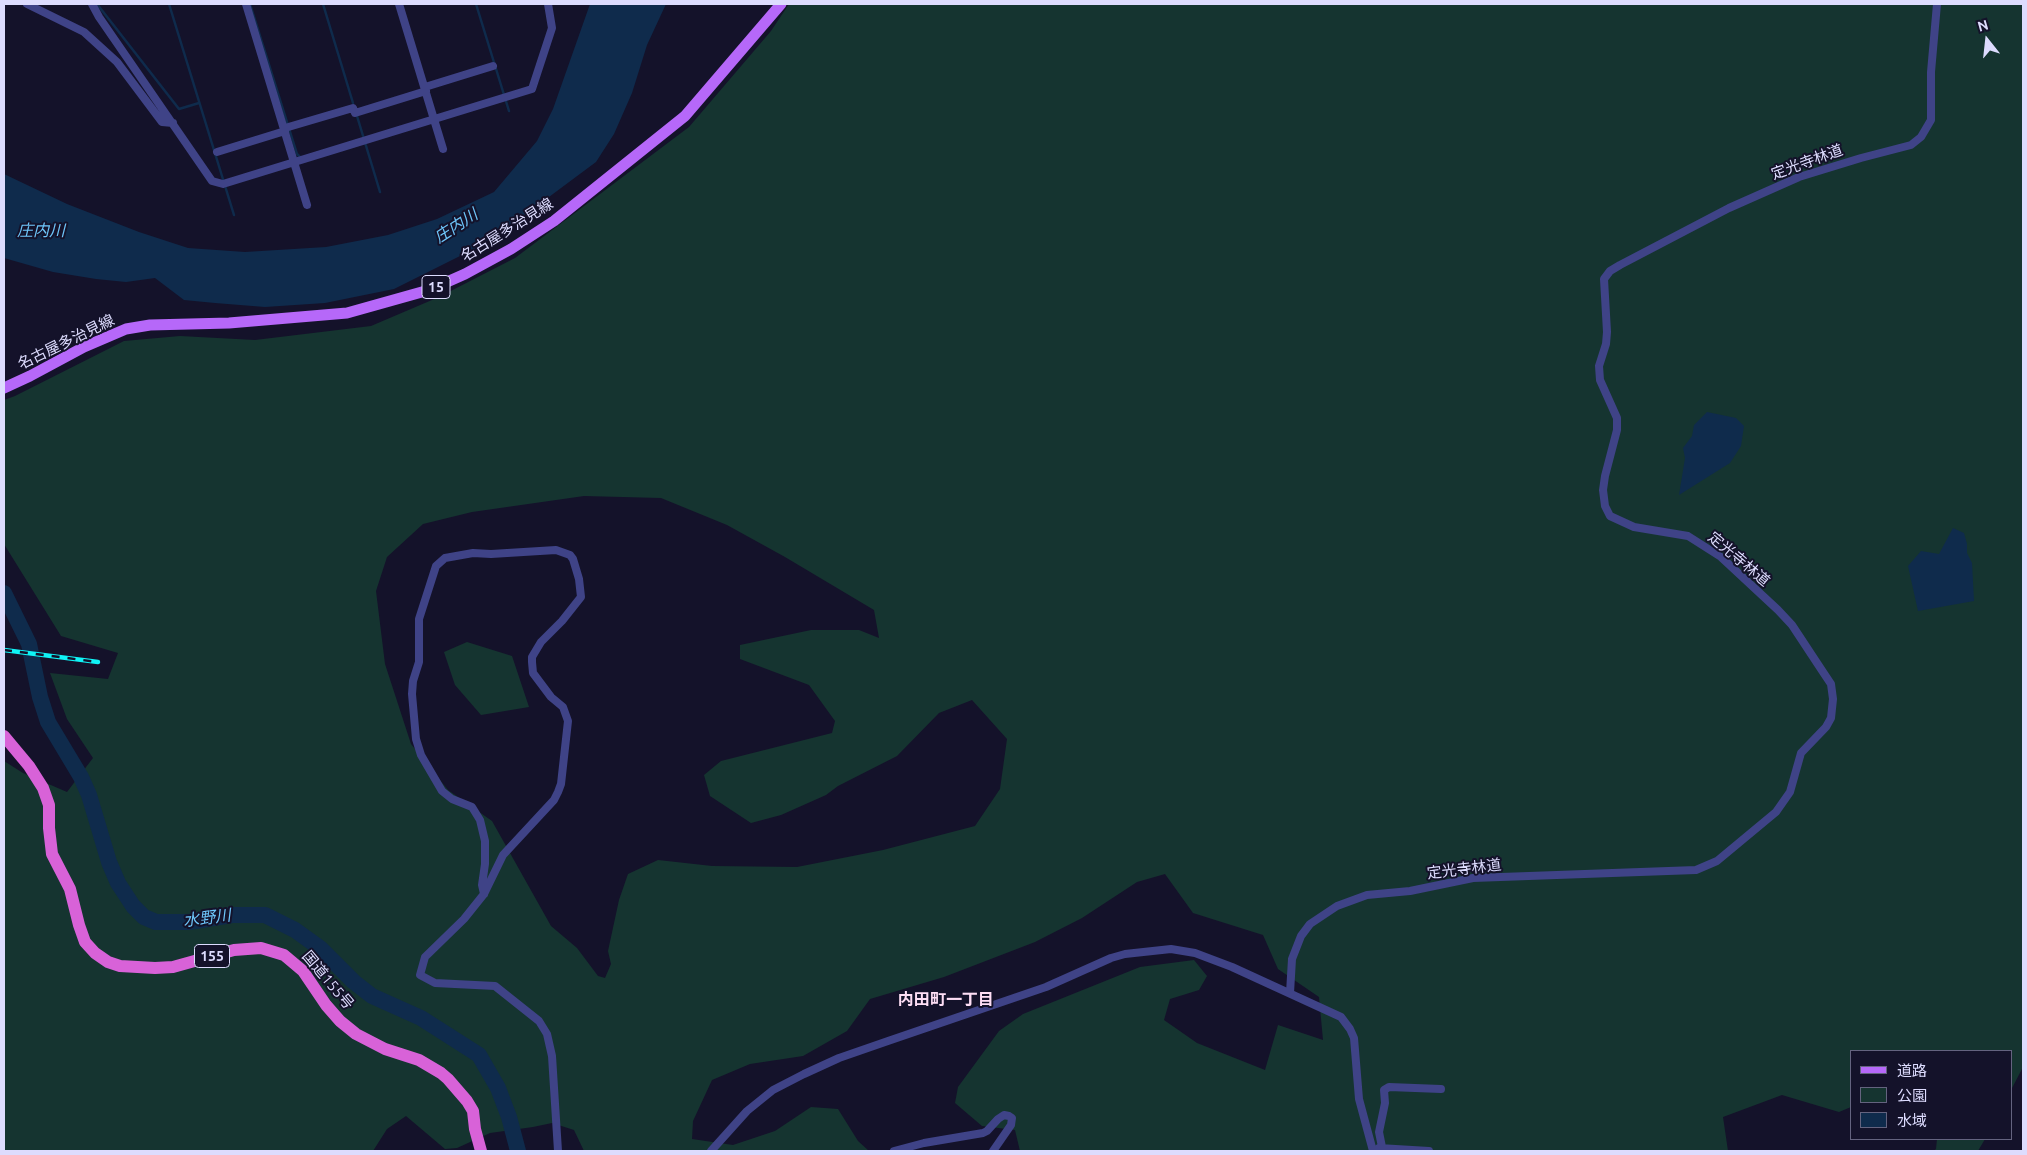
<!DOCTYPE html>
<html>
<head>
<meta charset="utf-8">
<style>
  body { margin:0 }
  #map { position:relative; width:2027px; height:1155px; overflow:hidden; background:#14122a; font-family:Ubuntu,"Noto Sans JP",sans-serif }
  canvas { display:block }
  .frame { position:absolute; inset:0; border:5px solid #dddcfe; pointer-events:none }
  .legend { position:absolute; left:1850px; top:1050px; width:162px; height:90px; box-sizing:border-box; background:#14122a; border:1px solid #64637f; margin:0; padding:6px 9px; list-style:none; font-size:15px; color:#dddcfe }
  .legend li { display:flex; align-items:center; gap:10px; height:25px }
  .legend b { width:25px; border:1px solid #64637f }
  .north { position:absolute; left:1962px; top:15px; width:50px; height:50px; -webkit-text-stroke:4px #14122a; paint-order:stroke; rotate:344deg; font-size:14px; font-weight:700; line-height:20px; text-align:center; color:#dddcfe }
  .north::after { content:''; display:block; margin:auto; width:18px; height:22px; background:#dddcfe; clip-path:polygon(50% 0,100% 100%,50% 72%,0 100%) }
</style>
</head>
<body>
<div id="map">
<canvas width="2027" height="1155"></canvas>
<div class="frame"></div>
<ul class="legend">
<li><b style="height:6px;background:#b668f9"></b>道路</li>
<li><b style="height:14px;background:#153430"></b>公園</li>
<li><b style="height:14px;background:#0f2b4c"></b>水域</li>
</ul>
<div class="north">N</div>
</div>
<script>
const g = document.querySelector('canvas').getContext('2d');
g.lineJoin = 'round';
function paint(path, color) {
  g.fillStyle = color;
  g.fill(path, 'evenodd');
}
function toPath(rows) {
  const path = new Path2D();
  for (const r of rows) {
    path.moveTo(r[0], r[1]);
    for (let i = 2; i < r.length; i += 2) path.lineTo(r[i], r[i + 1]);
  }
  return path;
}
function stroke(path, color, width, dash) {
  g.strokeStyle = color;
  g.lineWidth = width;
  g.lineCap = dash ? 'butt' : 'round';
  g.setLineDash(dash || []);
  g.stroke(path);
}
function label(font, color, halo, rows, align = 'center') {
  g.font = font + ' Ubuntu,"Noto Sans JP",sans-serif';
  g.lineWidth = 4;
  g.setLineDash([]);
  g.textBaseline = 'middle';
  g.strokeStyle = halo;
  g.fillStyle = color;
  for (const [text, x, y, turn = 0] of rows) {
    g.save();
    g.translate(x, y);
    g.rotate((+turn || 0) * Math.PI / 180);
    g.textAlign = isNaN(turn) ? turn : align;
    if (halo) g.strokeText(text, 0, 0);
    g.fillText(text, 0, 0);
    g.restore();
  }
}
paint(toPath([
  [789,4,2023,4,2023,1067,2011,1090,2011,1051,1851,1051,1851,1107,1839,1112,1782,1095,1723,1117,1728,1151,1020,1151,1015,1130,982,1126,955,1103,958,1087,999,1031,1023,1014,1140,967,1194,960,1207,976,1199,990,1170,999,1164,1020,1197,1043,1265,1070,1278,1025,1323,1040,1319,997,1278,969,1263,935,1193,913,1165,874,1137,882,1082,918,1035,942,944,977,870,999,847,1031,803,1056,750,1064,712,1080,693,1121,692,1139,733,1145,775,1131,811,1107,838,1109,858,1141,869,1151,584,1151,574,1130,552,1123,533,1127,490,1133,457,1148,445,1149,406,1116,387,1129,373,1151,4,1151,4,761,23,773,67,792,93,758,67,719,50,673,108,679,118,653,61,636,4,544,4,400,15,396,124,341,180,336,255,340,371,326,439,297,515,258,689,127,771,31],
  [584,496,661,498,727,525,785,557,874,610,879,638,859,630,811,630,740,645,740,659,809,685,835,721,832,733,721,761,704,775,710,796,751,823,781,815,826,795,838,786,897,756,939,713,972,700,1007,739,1000,789,975,826,883,850,797,867,712,866,658,860,628,874,619,900,608,951,611,964,605,978,598,976,577,948,551,926,492,821,448,790,411,744,385,664,376,591,387,557,423,524,472,512],
  [467,642,512,656,529,707,481,715,455,685,444,652],
  [1937,1139,1985,1139,1978,1151,1934,1151,1936,1149]
]), '#153430');
paint(toPath([
  [590,4,666,4,647,45,632,93,614,134,596,162,514,223,476,248,394,289,325,303,265,307,215,303,184,300,155,278,126,282,96,279,53,272,4,258,4,174,67,204,139,232,188,248,245,252,326,247,388,235,437,219,494,192,537,141,553,109],
  [1707,412,1736,418,1744,426,1741,446,1730,463,1679,495,1685,458,1683,448,1692,436,1694,425],
  [1953,528,1964,533,1967,544,1967,553,1972,563,1974,601,1918,611,1908,566,1921,551,1939,554]
]), '#0f2b4c');
stroke(toPath([
  [97,4,179,109,199,103],
  [169,4,234,215],
  [250,4,297,154,300,157],
  [323,4,353,103],
  [476,4,509,111],
  [357,116,380,192]
]), '#0f2b4c', 2.5);
stroke(toPath([
  [4,593,29,644,40,697,48,722,81,777,89,795,109,862,118,883,133,906,144,917,156,922,189,922,232,915,265,915,295,930,320,948,354,982,372,996,421,1018,479,1055,498,1088,509,1117,518,1151]
]), '#0f2b4c', 16);
stroke(toPath([
  [27,4,84,32,117,62,162,122,173,123],
  [92,4,99,17,212,181,223,184,532,89,552,28,548,4],
  [246,4,307,205],
  [399,4,443,149],
  [425,87,493,66],
  [285,128,353,108,355,113,426,91],
  [217,152,285,131],
  [484,894,482,885,485,864,485,841,480,820,472,807,452,799,442,791,421,755,416,739,412,694,413,681,419,662,419,619,436,566,445,558,473,553,491,554,556,550,570,555,573,559,579,579,581,597,562,621,541,642,532,657,532,662,533,673,551,697,563,707,568,721,561,784,558,792,554,800,503,855,484,894,464,919,425,957,420,975,435,983,495,986,539,1021,547,1034,552,1056,558,1151],
  [1290,993,1292,959,1301,936,1310,924,1337,906,1367,895,1410,891,1473,878,1696,870,1717,861,1776,812,1790,792,1801,753,1826,727,1831,718,1833,699,1831,684,1823,672,1792,625,1778,610,1721,557,1688,536,1634,527,1610,516,1605,506,1603,490,1605,476,1617,430,1617,418,1600,380,1599,366,1606,344,1607,332,1604,279,1610,271,1620,265,1729,208,1799,177,1861,158,1911,145,1921,137,1931,120,1931,72,1937,4],
  [1382,1147,1379,1132,1385,1103,1384,1090,1389,1087,1441,1089],
  [1379,1148,1429,1151],
  [711,1151,747,1111,773,1090,804,1074,839,1058,888,1041,1046,987,1111,958,1125,954,1171,949,1195,953,1232,967,1341,1017,1350,1029,1354,1038,1359,1099,1373,1151],
  [894,1151,924,1143,983,1133,987,1131,998,1119,1004,1115,1009,1116,1012,1118,1011,1125,993,1151]
]), '#3f4387', 8);
stroke(toPath([
  [4,388,30,376,84,347,126,329,150,325,229,323,347,313,429,290,465,274,511,249,554,221,685,116,781,4]
]), '#b668f9', 11);
stroke(toPath([
  [4,736,29,766,43,788,49,805,49,828,52,854,70,889,79,925,85,942,95,953,108,962,120,966,155,968,173,967,234,950,261,948,284,955,303,971,326,1005,340,1021,356,1034,385,1049,419,1060,441,1073,448,1079,467,1101,473,1111,475,1129,481,1151]
]), '#d862d8', 12);
const rail = toPath([
  [4,650,98,662]
]);
stroke(rail, '#10f4f6', 4.5);
stroke(rail, '#14122a', 2.5, [8]);
for (const [x, y, w] of [
  [436,287,28],
  [212,956,35]
]) {
  const box = new Path2D();
  box.roundRect(x - w / 2, y - 11.5, w, 23, 4);
  g.fillStyle = '#14122a';
  g.fill(box);
  stroke(box, '#dddcfe', 1);
}
label('bold 14px', '#dddcfe', null, [
  ["15",436,287],
  ["155",212,956]
]);
label('15px', '#dddcfe', '#14122a', [
  ["定光寺林道",1807,162,-20],
  ["名古屋多治見線",507,230,-32],
  ["名古屋多治見線",66,342,-26],
  ["定光寺林道",1739,559,40],
  ["定光寺林道",1464,869,-7],
  ["国道155号",328,980,50]
]);
label('italic 16px', '#6ec6fa', '#14122a', [
  ["庄内川",456,226,-33],
  ["庄内川",41,231],
  ["水野川",207,918,-7]
]);
label('bold 16px', '#fedef5', '#14122a', [
  ["内田町一丁目",946,1000]
]);
</script>
</body>
</html>
